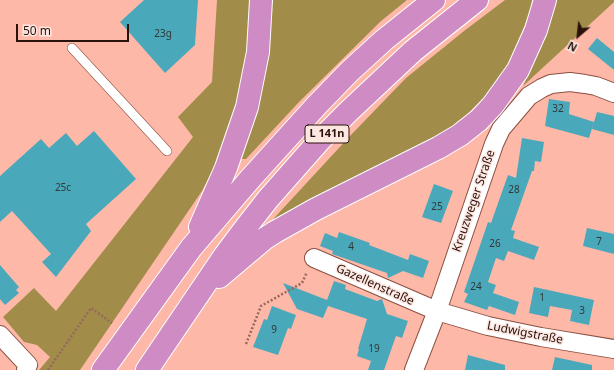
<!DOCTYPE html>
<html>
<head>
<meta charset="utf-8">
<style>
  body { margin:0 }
  #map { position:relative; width:614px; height:370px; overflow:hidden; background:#feb8a8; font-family:"Noto Sans",sans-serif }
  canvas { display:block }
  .north { position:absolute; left:558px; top:16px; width:40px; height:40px; -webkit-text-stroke:3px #fde7e1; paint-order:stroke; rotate:208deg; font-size:11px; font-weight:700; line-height:16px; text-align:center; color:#2a110c }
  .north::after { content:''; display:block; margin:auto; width:14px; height:18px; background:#2a110c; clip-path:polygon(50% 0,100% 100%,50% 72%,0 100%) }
  .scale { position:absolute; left:16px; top:24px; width:113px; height:18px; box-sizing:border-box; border:2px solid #2a110c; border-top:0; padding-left:5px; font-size:12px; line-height:14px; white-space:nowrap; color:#2a110c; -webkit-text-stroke:3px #fde7e1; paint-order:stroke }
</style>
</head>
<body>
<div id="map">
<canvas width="614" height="370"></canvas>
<div class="north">N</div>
<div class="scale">50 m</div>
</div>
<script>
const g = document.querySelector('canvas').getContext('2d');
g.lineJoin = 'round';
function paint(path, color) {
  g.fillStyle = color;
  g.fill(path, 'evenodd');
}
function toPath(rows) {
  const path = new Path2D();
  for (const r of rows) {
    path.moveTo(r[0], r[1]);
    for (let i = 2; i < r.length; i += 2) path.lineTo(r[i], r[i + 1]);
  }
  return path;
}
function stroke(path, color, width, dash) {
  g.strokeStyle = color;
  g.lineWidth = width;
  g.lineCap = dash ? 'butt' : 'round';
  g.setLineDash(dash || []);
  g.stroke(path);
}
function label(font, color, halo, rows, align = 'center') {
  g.font = font + ' "Noto Sans",sans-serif';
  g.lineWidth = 3;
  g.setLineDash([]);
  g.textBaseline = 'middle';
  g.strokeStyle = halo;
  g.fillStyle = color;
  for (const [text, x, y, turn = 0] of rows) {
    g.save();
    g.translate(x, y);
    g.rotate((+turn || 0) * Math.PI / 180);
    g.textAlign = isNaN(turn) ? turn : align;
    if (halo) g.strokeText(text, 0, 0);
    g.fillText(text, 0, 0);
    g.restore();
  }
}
paint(toPath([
  [217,0,250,0,248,66,223,151,202,191,80,370,39,370,50,357,37,345,24,342,3,317,34,288,56,311,193,137,178,117,212,82],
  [268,0,407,0,381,21,299,102,246,159,242,159,240,156],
  [505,0,532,0,531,9,509,66,483,99,454,127,372,169,264,229,350,136,406,78,464,31],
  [556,0,614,0,614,2,523,86,546,36]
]), '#a18d49');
paint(toPath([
  [144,0,198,0,195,45,165,73,120,22],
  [597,38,614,52,614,70,588,49],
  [549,99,570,102,569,114,594,122,589,138,545,126],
  [597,112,614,116,614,135,592,129],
  [94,131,136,179,86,224,91,231,56,277,42,262,51,254,12,211,0,222,0,176,41,139,49,148,66,133,77,146],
  [522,138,544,142,541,162,535,161,534,171,532,171,511,230,515,231,513,238,539,247,534,260,508,251,504,261,496,258,488,282,496,285,493,293,519,302,515,315,489,306,487,310,464,302,468,294,464,292,488,222,491,223,508,175,516,178],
  [434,184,453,191,441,223,422,217],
  [587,228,614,234,614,254,583,246],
  [339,232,370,243,369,245,408,260,410,254,429,261,423,278,403,271,388,278,387,273,332,254,333,251,320,246,325,233,337,238],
  [0,265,19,287,16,290,19,293,5,305,0,299],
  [334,281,346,285,345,289,377,301,382,299,387,314,408,321,402,338,396,336,384,370,368,370,371,361,357,356,359,349,358,349,367,319,328,306,323,318,297,309,283,283,327,300],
  [534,287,594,300,589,325,570,321,572,310,550,306,548,317,529,313],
  [272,306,296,315,291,329,288,328,278,355,253,347,264,319,267,320],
  [468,355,505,365,505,370,465,370],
  [555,357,592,365,592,370,552,370]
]), '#4aa8bb');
const service = toPath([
  [72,48,167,151]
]);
const minor = toPath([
  [314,258,437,311,488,326,541,337,614,349],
  [0,335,28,365,26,370],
  [414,370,437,311,494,144,501,129,529,96,542,88,551,84,570,82,585,84,596,86,614,93]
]);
const trunk = toPath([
  [200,227,226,168,247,107,258,52,261,0],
  [219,277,264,239,275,232,316,209,438,148,460,135,479,120,493,105,518,70,536,30,545,0],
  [103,370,191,248,250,179,317,105,350,71,384,40,434,0],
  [147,370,225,255,243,231,268,199,320,140,349,111,413,51,477,0]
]);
stroke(service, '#8c4f41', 10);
stroke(minor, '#8c4f41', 20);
stroke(trunk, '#fff', 24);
stroke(toPath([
  [246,344,261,306,302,283,307,272],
  [48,370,91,308,112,323]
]), '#97675c', 2.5, [2, 2]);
stroke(service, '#fff', 9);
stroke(minor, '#fff', 18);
stroke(trunk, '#cf8cc4', 22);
label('10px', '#323738', null, [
  ["23g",163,34],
  ["32",558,109],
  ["25c",63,188],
  ["28",514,190],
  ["25",437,207],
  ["7",599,242],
  ["26",495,244],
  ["4",351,247],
  ["24",476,287],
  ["1",542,298],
  ["3",582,311],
  ["9",274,330],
  ["19",374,349]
]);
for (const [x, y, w] of [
  [327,134,44]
]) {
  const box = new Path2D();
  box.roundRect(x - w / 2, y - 9, w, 18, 3);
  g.fillStyle = '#fde7e1';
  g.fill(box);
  stroke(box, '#2a110c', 1);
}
label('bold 11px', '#2a110c', null, [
  ["L 141n",327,134]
]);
label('12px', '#2a110c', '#fde7e1', [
  ["Kreuzweger Straße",474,201,-71],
  ["Gazellenstraße",375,285,24],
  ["Ludwigstraße",525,333,11]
]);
</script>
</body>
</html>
